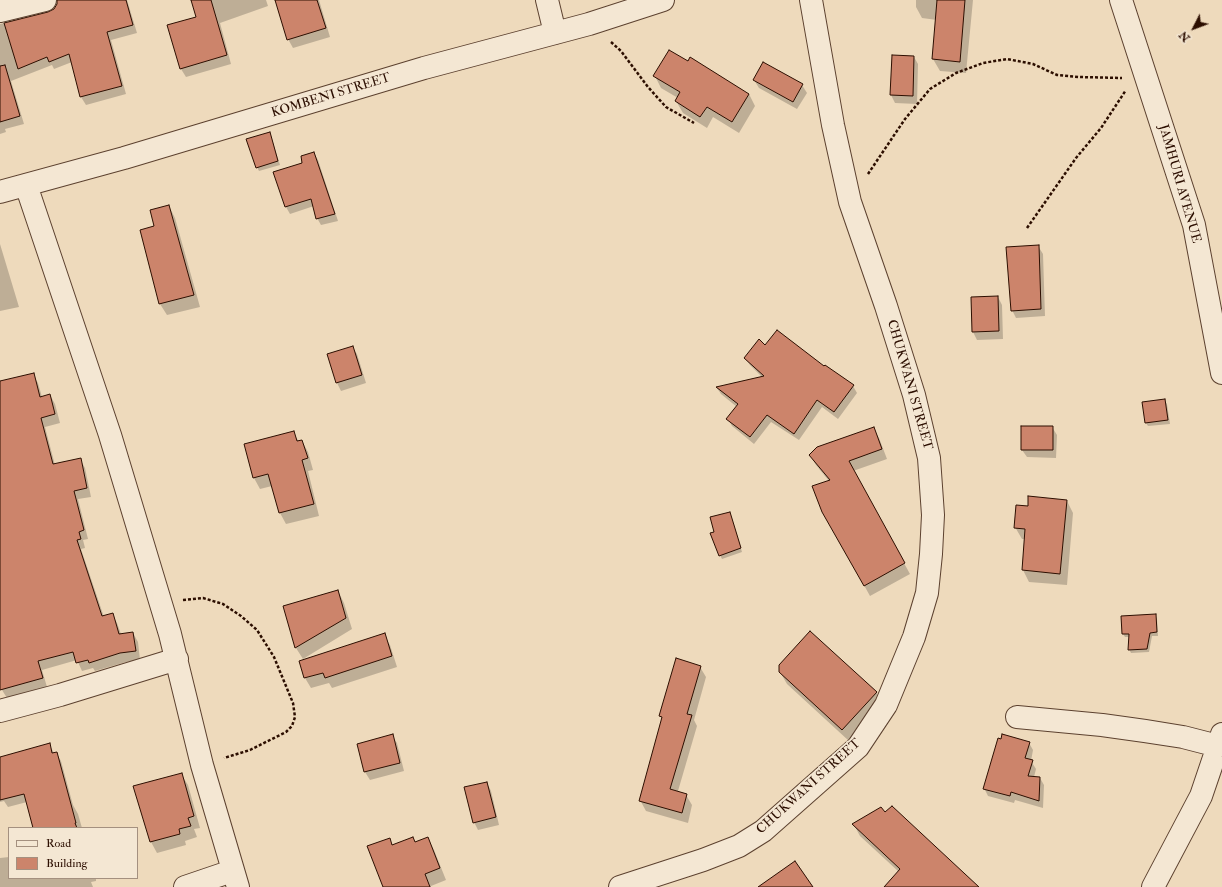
<!DOCTYPE html>
<html>
<head>
<meta charset="utf-8">
<style>
  body { margin:0 }
  #map { position:relative; width:1222px; height:887px; overflow:hidden; background:#eedabc; font-family:"IM FELL Double Pica",serif }
  canvas { display:block }
  .legend { position:absolute; left:8px; top:827px; width:130px; height:52px; box-sizing:border-box; background:#f4e7d3; border:1px solid #a4907f; margin:0; padding:5px 7px; list-style:none; font-size:12px; color:#2c0e00 }
  .legend li { display:flex; align-items:center; gap:8px; height:20px }
  .legend b { width:20px; border:1px solid #a4907f }
  .north { position:absolute; left:1174px; top:8px; width:40px; height:40px; -webkit-text-stroke:3px #f4e7d3; paint-order:stroke; rotate:228deg; font-size:11px; font-weight:700; line-height:16px; text-align:center; color:#2c0e00 }
  .north::after { content:''; display:block; margin:auto; width:14px; height:18px; background:#2c0e00; clip-path:polygon(50% 0,100% 100%,50% 72%,0 100%) }
</style>
</head>
<body>
<div id="map">
<canvas width="1222" height="887"></canvas>
<ul class="legend">
<li><b style="height:5px;background:#f4e7d3"></b>Road</li>
<li><b style="height:11px;background:#cc846b"></b>Building</li>
</ul>
<div class="north">N</div>
</div>
<script>
const g = document.querySelector('canvas').getContext('2d');
g.lineJoin = 'round';
function paint(path, color) {
  g.fillStyle = color;
  g.fill(path, 'evenodd');
}
function toPath(rows) {
  const path = new Path2D();
  for (const r of rows) {
    path.moveTo(r[0], r[1]);
    for (let i = 2; i < r.length; i += 2) path.lineTo(r[i], r[i + 1]);
  }
  return path;
}
function stroke(path, color, width, dash) {
  g.strokeStyle = color;
  g.lineWidth = width;
  g.lineCap = dash ? 'butt' : 'round';
  g.setLineDash(dash || []);
  g.stroke(path);
}
function label(font, color, halo, rows, align = 'center') {
  g.font = font + ' "IM FELL Double Pica",serif';
  g.lineWidth = 3.5;
  g.setLineDash([]);
  g.textBaseline = 'middle';
  g.strokeStyle = halo;
  g.fillStyle = color;
  for (const [text, x, y, turn = 0] of rows) {
    g.save();
    g.translate(x, y);
    g.rotate((+turn || 0) * Math.PI / 180);
    g.textAlign = isNaN(turn) ? turn : align;
    if (halo) g.strokeText(text, 0, 0);
    g.fillText(text, 0, 0);
    g.restore();
  }
}
paint(toPath([
  [58,0,127,0,137,33,111,40,126,94,86,105,81,97,72,62,54,69,52,65,11,81,24,124,5,129,6,132,0,134,0,24,48,13,54,10,58,4],
  [192,0,266,0,268,6,220,23,231,64,186,77,181,69,197,18],
  [294,0,319,0,330,37,293,48,288,39],
  [916,0,973,0,966,73,940,71,933,59,937,20,922,18,916,7],
  [914,57,918,64,917,104,895,103,891,95],
  [655,76,749,94,755,106,739,133,713,117,707,128,683,113,676,101,678,98,661,88],
  [754,80,802,85,807,93,797,109,759,88],
  [271,136,280,165,259,171,257,167],
  [314,153,318,160,338,221,321,225,317,218,314,206,290,214,286,207,304,164],
  [169,206,175,218,200,307,167,315,160,304],
  [0,244,19,307,0,311],
  [1038,246,1043,254,1045,316,1016,318,1012,310],
  [998,297,1002,305,1003,339,977,340,973,332,972,298],
  [352,347,357,354,366,383,341,391,337,383,329,354],
  [765,347,824,367,853,386,857,393,838,419,822,407,799,440,771,422,754,444,732,426,728,419,737,407,721,394,717,388,762,377,750,365,745,358],
  [33,375,38,383,42,397,50,395,55,404,60,423,45,427,55,465,80,459,85,468,91,497,78,499,88,539,83,540,85,548,81,549,104,617,112,614,117,623,121,634,133,633,138,642,140,660,126,662,95,671,93,668,82,671,77,660,42,670,47,687,7,698,2,690,0,690,0,382],
  [1164,400,1167,404,1170,424,1148,426,1146,423,1143,403],
  [1052,427,1057,435,1056,458,1027,457,1022,450],
  [873,428,879,438,887,459,853,471,910,574,870,596,824,513,829,481,816,465,810,455],
  [293,432,299,442,302,441,308,452,313,470,308,471,319,516,286,524,280,513,272,486,260,489,254,478],
  [1067,501,1073,513,1067,585,1029,582,1023,570,1025,539,1022,539,1015,527,1029,507],
  [731,516,742,552,722,559,720,555,715,532],
  [338,591,344,603,352,629,303,659,296,648,284,607],
  [1155,615,1157,619,1158,636,1152,636,1149,652,1131,653,1129,649,1130,637,1125,637,1123,634],
  [384,635,390,645,397,667,332,688,329,683,311,688,305,678,300,661],
  [700,667,706,677,694,720,697,726,678,791,686,795,692,805,688,823,646,811,640,800,663,719,660,715],
  [780,672,876,692,883,704,849,741,787,684],
  [392,736,397,743,404,771,370,780,365,772,358,744],
  [1029,743,1033,750,1031,761,1036,769,1034,777,1040,778,1044,785,1043,808,1015,800,1014,803,988,796,984,788],
  [49,744,54,753,56,753,61,761,73,805,78,814,82,828,33,828,27,802,8,807,4,801,0,802,0,758],
  [181,774,188,785,200,828,194,829,197,837,185,841,186,845,157,853,151,842,135,787],
  [487,783,491,791,499,825,478,830,474,822],
  [885,814,975,887,896,887,899,872,860,836,854,825],
  [428,838,434,850,446,880,431,886,431,887,384,887,389,839,393,846,416,843],
  [9,857,9,878,96,878,96,881,91,882,93,887,0,887,0,858]
]), '#0003');
const building = toPath([
  [57,0,126,0,133,25,107,32,122,86,80,97,69,54,49,62,47,57,18,69,4,23,48,12,54,9,57,4,57,0],
  [191,0,211,0,227,55,180,69,167,25,196,17,191,0],
  [275,0,317,0,326,28,287,40,275,0],
  [937,0,965,0,960,62,932,59,937,0],
  [669,50,688,61,690,57,749,94,732,122,707,107,700,117,675,101,680,92,653,76,669,50],
  [892,55,914,56,913,96,890,95,892,55],
  [763,62,803,84,793,102,753,80,763,62],
  [5,65,20,116,0,122,0,66,5,65],
  [270,132,278,161,256,168,246,139,270,132],
  [314,152,335,214,316,219,311,199,285,207,273,172,302,163,301,156,314,152],
  [169,205,194,295,159,304,140,230,154,226,150,210,169,205],
  [1039,245,1041,309,1011,311,1006,247,1039,245],
  [998,296,999,331,972,332,971,297,998,296],
  [777,330,824,366,825,365,854,385,834,412,817,400,794,434,767,415,750,437,726,419,738,404,716,387,764,376,744,358,759,339,765,345,777,330],
  [353,346,362,375,336,383,327,354,353,346],
  [34,373,40,397,50,394,55,414,41,418,53,464,81,458,87,488,74,491,84,530,79,532,81,539,77,540,102,616,113,613,119,634,133,632,136,651,120,653,89,663,88,660,76,663,73,652,38,661,43,678,0,690,0,381,34,373],
  [1165,399,1168,420,1145,423,1142,402,1165,399],
  [1021,426,1053,426,1053,450,1021,450,1021,426],
  [874,427,882,449,849,461,905,563,864,586,822,512,812,486,830,480,809,455,817,447,874,427],
  [294,431,297,441,302,440,308,458,302,460,314,504,279,513,268,474,253,478,244,444,294,431],
  [1028,496,1067,500,1060,574,1022,570,1025,529,1014,528,1016,505,1028,506,1028,496],
  [730,512,741,548,719,556,710,533,714,532,710,517,730,512],
  [338,590,346,618,295,648,283,606,338,590],
  [1156,614,1157,632,1150,633,1147,649,1128,650,1129,634,1122,634,1121,616,1156,614],
  [810,631,877,692,842,730,779,672,779,665,810,631],
  [385,633,392,656,325,678,323,673,304,678,299,661,385,633],
  [676,658,701,666,687,714,692,715,670,789,687,794,682,813,639,801,662,717,659,716,676,658],
  [393,734,400,763,364,772,357,744,393,734],
  [1002,734,1030,742,1025,758,1033,760,1028,776,1040,777,1039,801,1011,792,1010,796,983,789,998,738,1001,739,1002,734],
  [50,743,52,753,57,752,76,823,75,823,77,828,33,828,24,794,0,800,0,757,50,743],
  [182,773,194,816,188,818,191,826,179,829,180,834,150,842,133,786,182,773],
  [487,782,496,817,473,823,464,787,487,782],
  [892,806,979,887,884,887,900,869,852,824,881,807,885,812,892,806],
  [413,837,415,842,428,837,440,868,425,874,430,887,383,887,367,846,390,838,392,845,413,837],
  [795,861,813,887,758,887,795,861]
]);
paint(building, '#cc846b');
stroke(building, '#2c0e00', 1);
const minor = toPath([
  [547,0,555,33],
  [1121,0,1194,225,1222,373],
  [0,11,45,0],
  [26,185,110,435,170,634,202,765,238,887],
  [0,192,124,158,424,68,589,24,663,0],
  [0,711,60,695,177,659],
  [1017,717,1102,725,1145,731,1183,737,1218,746],
  [185,887,232,871],
  [620,887,703,860,739,846,763,831,858,747,886,705,914,637,927,593,931,554,933,515,929,458,914,395,886,306,850,202,833,125,811,0],
  [1153,887,1201,796,1222,734]
]);
stroke(minor, '#5c412f', 24);
stroke(toPath([
  [611,42,621,51,648,87,666,107,694,123],
  [868,174,905,119,930,89,956,73,983,63,1007,59,1033,64,1057,75,1079,77,1122,78],
  [1027,228,1076,158,1101,128,1126,90],
  [183,600,203,598,223,604,241,616,257,630,274,657,293,703,295,717,292,726,286,732,250,750,224,758]
]), '#2c0e00', 2.5, [3, 2]);
stroke(minor, '#f4e7d3', 22);
label('13px', '#2c0e00', '#f4e7d3', [
  ["KOMBENI STREET",331,96,-17],
  ["JAMHURI AVENUE",1179,184,74],
  ["CHUKWANI STREET",909,385,74],
  ["CHUKWANI STREET",809,787,-42]
]);
</script>
</body>
</html>
